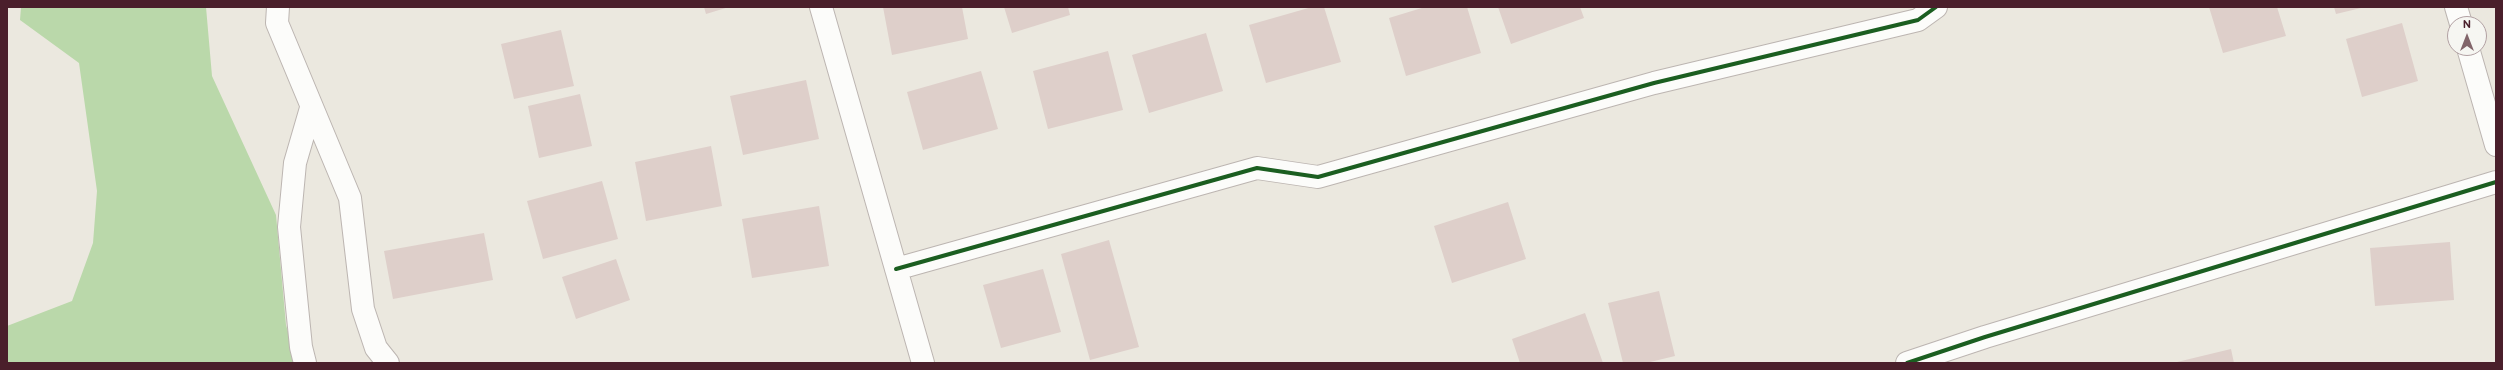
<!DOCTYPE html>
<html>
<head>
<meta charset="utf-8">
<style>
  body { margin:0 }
  #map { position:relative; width:2503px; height:370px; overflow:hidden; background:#ebe8df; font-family:"Balsamiq Sans",sans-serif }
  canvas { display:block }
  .frame { position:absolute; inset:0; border:8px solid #4a1f2b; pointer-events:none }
  .north { position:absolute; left:2447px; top:16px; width:40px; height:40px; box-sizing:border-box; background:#f6f6f2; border:1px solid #b1a0a2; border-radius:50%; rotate:0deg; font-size:11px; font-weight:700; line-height:16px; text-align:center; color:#4a1f2b }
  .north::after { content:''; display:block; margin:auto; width:14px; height:18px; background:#82656a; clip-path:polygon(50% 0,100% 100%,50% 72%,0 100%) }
</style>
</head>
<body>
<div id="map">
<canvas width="2503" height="370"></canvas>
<div class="frame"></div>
<div class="north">N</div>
</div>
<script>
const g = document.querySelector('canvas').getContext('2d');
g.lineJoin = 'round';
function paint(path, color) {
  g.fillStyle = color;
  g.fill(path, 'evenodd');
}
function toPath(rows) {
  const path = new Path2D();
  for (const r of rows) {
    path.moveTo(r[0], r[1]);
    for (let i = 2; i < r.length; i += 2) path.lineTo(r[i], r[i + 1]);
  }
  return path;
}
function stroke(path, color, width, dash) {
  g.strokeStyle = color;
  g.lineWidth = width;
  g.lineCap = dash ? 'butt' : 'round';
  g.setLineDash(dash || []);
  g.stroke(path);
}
paint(toPath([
  [21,7,206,7,212,76,276,215,286,325,297,363,7,363,7,326,72,301,93,243,97,191,79,63,20,20]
]), '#bad8aa');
paint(toPath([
  [704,7,729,7,706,14],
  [883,7,962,7,968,39,892,55],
  [1004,7,1068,7,1070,15,1012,33],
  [1312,7,1324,7,1341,62,1266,83,1249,25],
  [1425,7,1467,7,1481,53,1406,76,1389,18],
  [1498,7,1580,7,1584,18,1511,44],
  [2209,7,2277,7,2286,36,2223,53],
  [2334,7,2361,7,2361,8,2336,14],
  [2402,23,2418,81,2362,97,2346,39],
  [561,30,574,86,514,99,501,44],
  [1206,33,1223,91,1149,113,1132,55],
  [1108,51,1123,110,1048,129,1033,71],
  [981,71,998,129,923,150,907,92],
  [806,80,819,139,743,155,730,96],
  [580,94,592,146,539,158,528,106],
  [711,146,722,206,646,221,635,162],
  [602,181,618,239,543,259,527,201],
  [1508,202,1526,259,1452,283,1434,226],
  [819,206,829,266,752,278,742,219],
  [484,233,493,280,393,299,384,251],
  [1109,240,1139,347,1090,360,1061,254],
  [2450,242,2454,300,2375,306,2370,248],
  [616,259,630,300,576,319,562,277],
  [1043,269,1061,332,1001,348,983,285],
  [1659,291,1675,356,1646,363,1623,363,1608,303],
  [1585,313,1603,363,1520,363,1512,339],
  [2231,349,2234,363,2177,363,2177,362]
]), '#decfca');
const street = toPath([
  [278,7,277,23,350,198,363,309,376,348,388,363],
  [821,7,923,363],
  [2456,7,2461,24],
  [2468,48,2496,145],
  [896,269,1257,168,1318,177,1654,83,1918,20,1936,7],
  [305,363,301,347,289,227,295,163,311,108],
  [1907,363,1985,337,2496,182]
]);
stroke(street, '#bcb5b1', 24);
stroke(street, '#fcfcfa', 22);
stroke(toPath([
  [896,269,1257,168,1318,177,1654,83,1918,20,1936,7],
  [1907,363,1985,337,2496,182]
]), '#1b5e20', 4);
</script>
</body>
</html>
